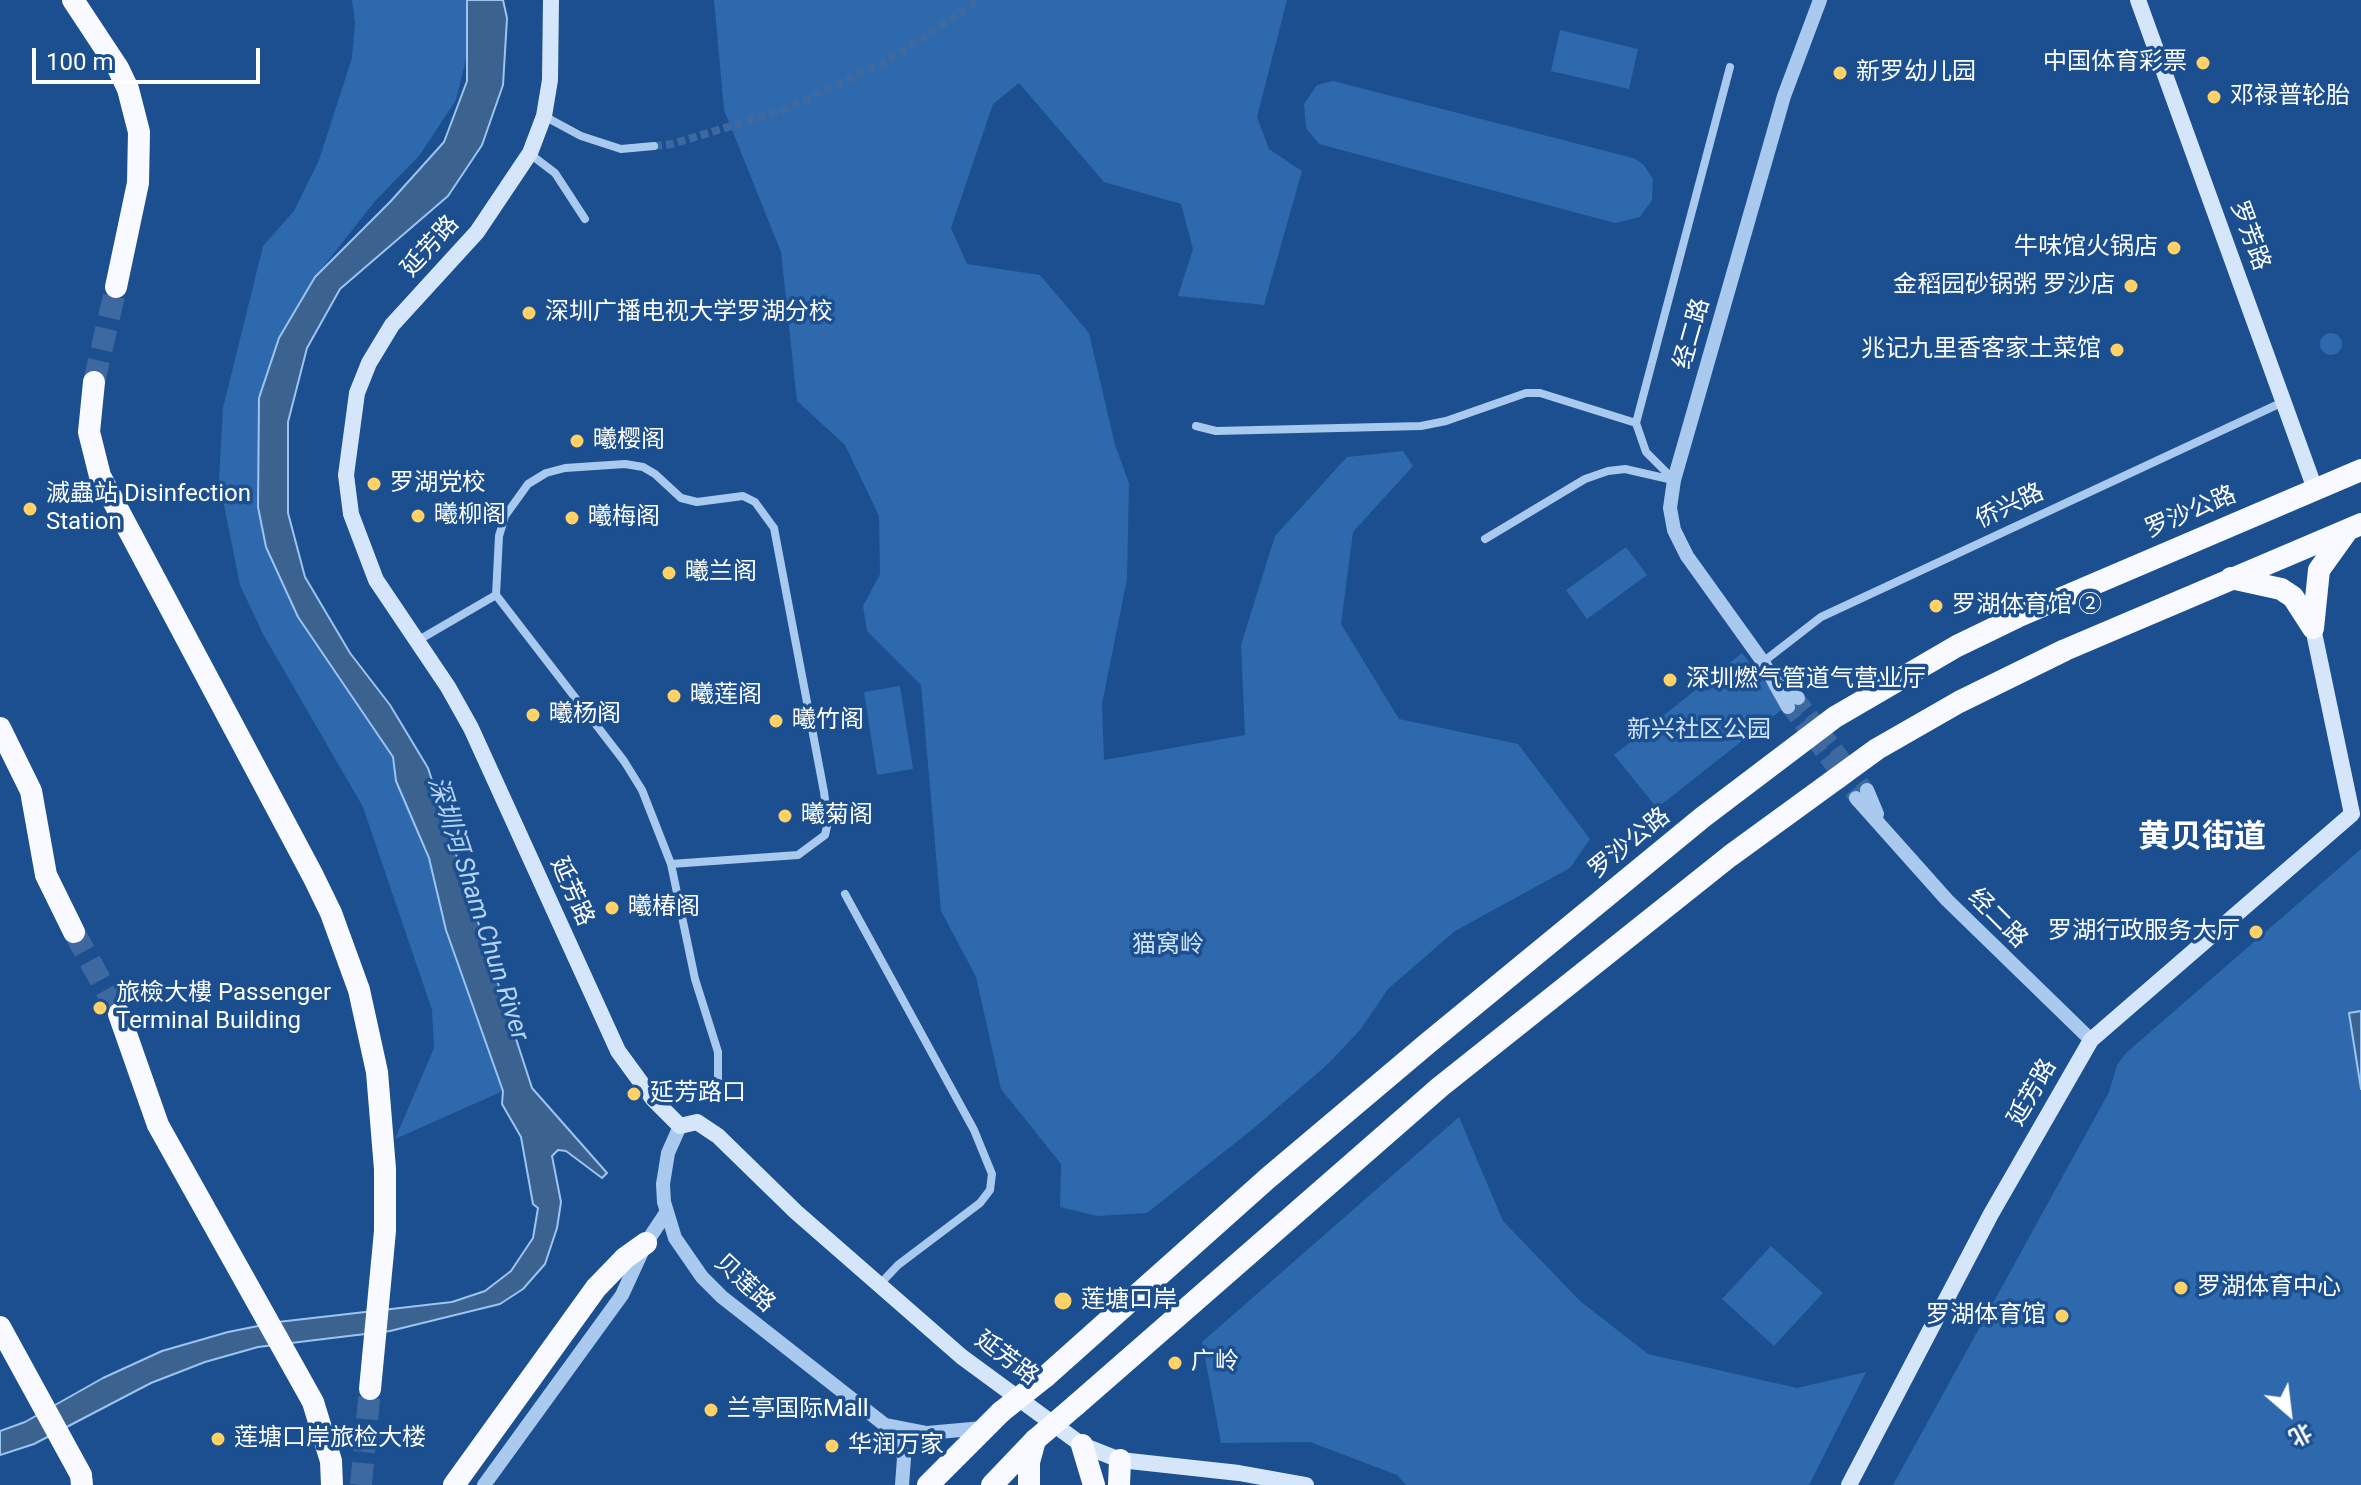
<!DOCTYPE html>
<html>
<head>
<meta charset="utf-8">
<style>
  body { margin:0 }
  #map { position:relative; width:2361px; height:1485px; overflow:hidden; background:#1b4f8f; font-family:Roboto,"Noto Sans SC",sans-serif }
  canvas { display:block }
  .north { position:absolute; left:2249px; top:1373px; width:80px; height:80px; -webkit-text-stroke:6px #1b4f8f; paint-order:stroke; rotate:152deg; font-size:22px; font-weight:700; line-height:32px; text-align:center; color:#fff }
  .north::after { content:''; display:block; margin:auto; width:28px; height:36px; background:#fff; clip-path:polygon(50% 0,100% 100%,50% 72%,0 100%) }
  .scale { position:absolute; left:32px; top:48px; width:228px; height:36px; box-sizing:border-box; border:4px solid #fff; border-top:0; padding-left:10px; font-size:24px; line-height:28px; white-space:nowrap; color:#fff; -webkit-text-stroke:6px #1b4f8f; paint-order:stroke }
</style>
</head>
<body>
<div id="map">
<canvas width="2361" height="1485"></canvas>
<div class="north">北</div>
<div class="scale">100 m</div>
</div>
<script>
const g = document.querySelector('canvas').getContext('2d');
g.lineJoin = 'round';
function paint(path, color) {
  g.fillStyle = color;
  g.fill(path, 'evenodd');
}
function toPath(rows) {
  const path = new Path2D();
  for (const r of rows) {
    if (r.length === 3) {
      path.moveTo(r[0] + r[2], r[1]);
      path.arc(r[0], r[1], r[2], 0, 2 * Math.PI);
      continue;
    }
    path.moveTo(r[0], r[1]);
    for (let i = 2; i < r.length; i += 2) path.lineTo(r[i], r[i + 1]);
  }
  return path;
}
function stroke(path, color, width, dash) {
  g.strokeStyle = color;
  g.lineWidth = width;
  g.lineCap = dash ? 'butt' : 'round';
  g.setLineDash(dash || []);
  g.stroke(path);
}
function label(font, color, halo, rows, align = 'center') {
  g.font = font + ' Roboto,"Noto Sans SC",sans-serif';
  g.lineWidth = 7;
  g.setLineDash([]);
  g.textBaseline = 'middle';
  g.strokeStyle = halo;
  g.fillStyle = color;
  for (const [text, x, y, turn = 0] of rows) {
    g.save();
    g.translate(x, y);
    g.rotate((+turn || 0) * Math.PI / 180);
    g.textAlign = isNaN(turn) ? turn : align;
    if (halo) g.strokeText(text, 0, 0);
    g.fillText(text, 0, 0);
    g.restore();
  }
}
paint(toPath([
  [352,0,466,0,468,15,467,55,456,100,419,156,376,200,315,277,259,398,295,612,393,758,396,781,431,866,503,1091,395,1139,434,1048,432,1010,363,807,263,634,240,585,219,480,223,408,263,246,294,211,319,160,352,58,355,22],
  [714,0,1287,0,1257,117,1269,149,1302,171,1264,305,1178,296,1193,249,1181,204,1104,182,1019,83,993,104,951,228,967,264,1040,275,1089,333,1115,445,1129,483,1127,579,1102,704,1104,760,1245,735,1241,645,1275,536,1347,457,1403,451,1413,466,1353,532,1341,624,1399,719,1518,744,1590,839,1570,868,1455,931,1388,989,1360,1030,1328,1064,1254,1128,1147,1213,1097,1216,1060,1207,1061,1164,1001,1089,976,977,941,911,921,685,867,631,863,606,880,574,879,516,845,445,797,401,781,252,724,110],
  [1560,30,1638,49,1629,89,1551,71],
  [1333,81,1633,158,1643,164,1653,179,1652,200,1640,217,1615,223,1319,144,1306,128,1304,104,1317,85],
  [2331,344,11],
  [1626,547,1647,575,1587,619,1566,590],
  [1742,653,1785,707,1657,808,1614,755],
  [900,686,913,769,877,775,864,692],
  [2361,849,2361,1485,1893,1485,2109,1092,2117,1065,2126,1053],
  [1459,1117,1503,1221,1580,1301,1648,1354,1797,1388,1866,1372,1809,1485,1406,1485,1397,1475,1310,1442,1221,1443,1202,1342],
  [1771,1246,1823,1293,1774,1346,1722,1299]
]), '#2e69ad');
const water = toPath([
  [467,0,503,0,507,18,503,85,482,145,448,196,340,289,307,348,288,422,288,513,305,577,350,653,390,705,428,768,532,1088,607,1173,602,1178,566,1151,558,1150,552,1156,561,1202,557,1228,545,1264,523,1289,500,1304,390,1331,258,1347,205,1362,151,1383,34,1444,0,1455,0,1431,25,1422,103,1378,162,1351,228,1332,278,1322,452,1302,485,1291,511,1271,533,1238,538,1208,533,1204,521,1137,502,1104,503,1091,446,930,429,858,396,781,393,757,298,617,266,547,258,507,259,398,279,338,315,277,390,202,444,142,467,81,467,0],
  [2361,1011,2361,1089,2349,1013,2361,1011]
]);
paint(water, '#3c6290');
stroke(water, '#9cc4f0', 2);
stroke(toPath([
  [654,146,672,144,784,110,888,60,980,0]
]), '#3d69a0', 8, [8, 4]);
stroke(toPath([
  [1798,698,1867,790],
  [1788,707,1856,798]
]), '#3d69a0', 14, [14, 7]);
stroke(toPath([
  [94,382,116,287],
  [74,932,119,1014],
  [361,1485,370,1389]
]), '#3d69a0', 22, [22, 11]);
stroke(toPath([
  [544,116,581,136,621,149,654,146],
  [530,154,555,173,585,219],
  [1196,426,1216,431,1421,426,1446,421,1526,393,1540,393,1636,423],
  [1674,480,1646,452,1636,423,1730,67],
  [1485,539,1585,479,1608,471,1625,469,1673,480],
  [417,641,496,595],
  [1763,662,1821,617,2283,402],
  [671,864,798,855,825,835,828,822,824,792,774,528,755,502,743,496,697,502,681,498,655,474,643,467,625,464,565,468,546,473,528,484,505,516,499,536,496,595,624,761,642,790,671,864,695,979,718,1052,718,1079],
  [845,894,974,1130,992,1174,990,1190,980,1203,898,1265,880,1284]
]), '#a9c9ee', 8);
stroke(toPath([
  [1777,676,1798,698],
  [1788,707,1763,662,1687,556,1674,530,1670,508,1674,480,1784,96,1820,0],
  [1867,790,1877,814],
  [1856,798,1947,900,2091,1040],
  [680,1126,668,1153,663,1184,664,1202,675,1238,702,1277,722,1297,885,1425,899,1443,904,1458,902,1485],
  [886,1425,927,1433,983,1428],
  [484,1485,622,1295,646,1243,666,1213]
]), '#a9c9ee', 14);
stroke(toPath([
  [551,0,550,80,544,116,530,153,477,232,392,325,369,363,357,393,346,475,351,514,376,580,448,687,471,728,618,1051,653,1099,680,1126,697,1122,718,1136,796,1212,962,1357,1082,1445,1120,1460,1239,1473,1306,1485],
  [2138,0,2315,489],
  [1849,1485,1991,1214,2091,1040,2352,814,2313,628]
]), '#d6e6fa', 16);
stroke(toPath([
  [73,0,118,68,128,89,139,132,138,183,116,287],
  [94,382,89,432,100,476,313,876,331,913,359,990,377,1072,385,1169,385,1231,370,1389],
  [2231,578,2281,589,2293,597,2313,628],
  [2313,628,2319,570,2347,531],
  [0,728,31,791,46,875,74,932],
  [119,1014,158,1125,313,1402,331,1461,332,1485],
  [0,1327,81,1475,82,1485],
  [1045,1377,1268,1178,1428,1043,1703,817,1835,717,1957,646,2017,617,2361,470],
  [1076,1405,1440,1087,1730,856,1877,749,1959,702,2065,650,2361,524],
  [1082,1445,1094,1485],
  [454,1485,596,1288,625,1258,646,1243],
  [928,1485,1001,1412],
  [992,1485,1035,1440],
  [1029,1485,1029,1462,1035,1440],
  [1119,1485,1120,1460]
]), '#f8faff', 22);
stroke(toPath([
  [1001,1412,1045,1377],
  [1035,1440,1076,1405]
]), '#f8faff', 22);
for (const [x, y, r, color] of [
  [2203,63,8,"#ffd166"],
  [1840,73,8,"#ffd166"],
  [2214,97,8,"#ffd166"],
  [2174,248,8,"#ffd166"],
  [2131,286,8,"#ffd166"],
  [529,313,8,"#ffd166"],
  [2117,350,8,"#ffd166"],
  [577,441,8,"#ffd166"],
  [374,484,8,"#ffd166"],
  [30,509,8,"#ffd166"],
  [418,516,8,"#ffd166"],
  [572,518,8,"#ffd166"],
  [669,573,8,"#ffd166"],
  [1936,606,8,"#ffd166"],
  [1670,680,8,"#ffd166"],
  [674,696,8,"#ffd166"],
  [533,715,8,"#ffd166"],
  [776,721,8,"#ffd166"],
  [785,816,8,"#ffd166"],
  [612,908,8,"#ffd166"],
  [2256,932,8,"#ffd166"],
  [100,1008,8,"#ffd166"],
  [634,1094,8,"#ffd166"],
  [2181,1288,8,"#ffd166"],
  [1063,1301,10,"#ffd166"],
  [2062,1316,8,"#ffd166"],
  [1175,1363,8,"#ffd166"],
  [711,1410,8,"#ffd166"],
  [218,1439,8,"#ffd166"],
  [832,1446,8,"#ffd166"]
]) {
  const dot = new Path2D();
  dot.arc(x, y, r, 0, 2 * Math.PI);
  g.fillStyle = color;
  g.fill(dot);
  stroke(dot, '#1b4f8f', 3);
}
label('24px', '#fff', '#1b4f8f', [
  ["中国体育彩票",2187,63,"right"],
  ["新罗幼儿园",1856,73],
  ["邓禄普轮胎",2230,97],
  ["牛味馆火锅店",2158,248,"right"],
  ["金稻园砂锅粥 罗沙店",2115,286,"right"],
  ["深圳广播电视大学罗湖分校",545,313],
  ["兆记九里香客家土菜馆",2101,350,"right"],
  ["曦樱阁",593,441],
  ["罗湖党校",390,484],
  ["滅蟲站 Disinfection",46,495],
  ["Station",46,523],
  ["曦柳阁",434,516],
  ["曦梅阁",588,518],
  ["曦兰阁",685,573],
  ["罗湖体育馆 ②",1952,606],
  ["深圳燃气管道气营业厅",1686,680],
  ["曦莲阁",690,696],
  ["曦杨阁",549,715],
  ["曦竹阁",792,721],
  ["曦菊阁",801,816],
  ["曦椿阁",628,908],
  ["罗湖行政服务大厅",2240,932,"right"],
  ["旅檢大樓 Passenger",116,994],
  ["Terminal Building",116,1022],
  ["延芳路口",650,1094],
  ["罗湖体育中心",2197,1288],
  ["莲塘口岸",1081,1301],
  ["罗湖体育馆",2046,1316,"right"],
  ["广岭",1191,1363],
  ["兰亭国际Mall",727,1410],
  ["莲塘口岸旅检大楼",234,1439],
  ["华润万家",848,1446]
], 'left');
label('24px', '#fff', '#1b4f8f', [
  ["罗芳路",2249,236,70],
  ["延芳路",431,247,-48],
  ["经二路",1693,334,-74],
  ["侨兴路",2010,507,-25],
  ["罗沙公路",2191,513,-23],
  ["罗沙公路",1630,844,-39],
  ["延芳路",571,892,66],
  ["经二路",1997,919,45],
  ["延芳路",2033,1093,-60],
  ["贝莲路",744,1284,43],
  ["延芳路",1006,1359,37]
]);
label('24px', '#cfe3fa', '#1b4f8f', [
  ["新兴社区公园",1699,731],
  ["猫窝岭",1168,946]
]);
label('italic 26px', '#b5d3f5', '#1b4f8f', [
  ["深圳河 Sham Chun River",477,909,72]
]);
label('bold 32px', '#fff', '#1b4f8f', [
  ["黄贝街道",2202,839]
]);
</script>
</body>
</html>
